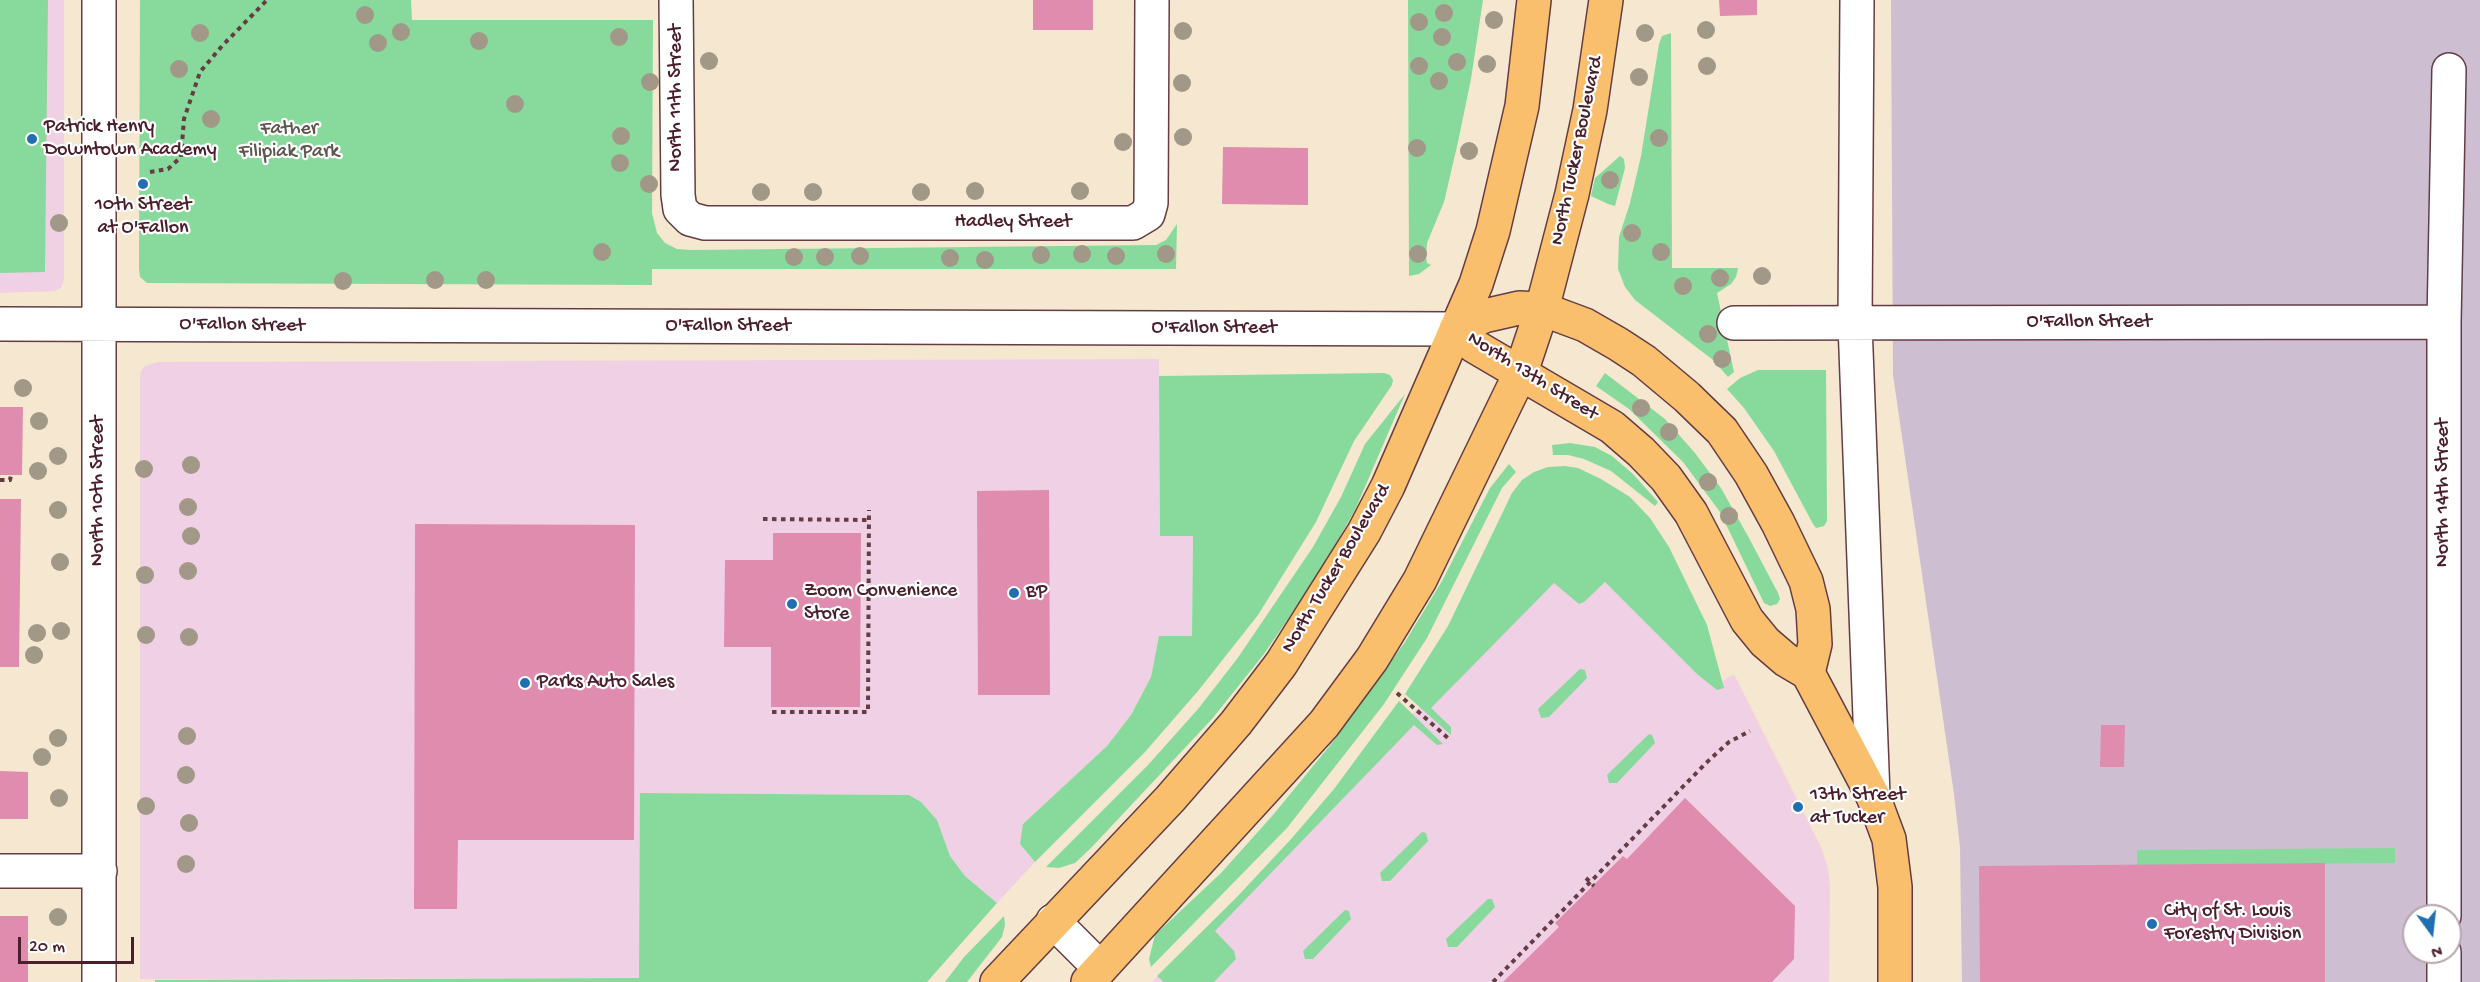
<!DOCTYPE html>
<html>
<head>
<meta charset="utf-8">
<style>
  body { margin:0 }
  #map { position:relative; width:2480px; height:982px; overflow:hidden; background:#f5e7d0; font-family:"Gochi Hand",sans-serif }
  canvas { display:block }
  .north { position:absolute; left:2402px; top:904px; width:60px; height:60px; box-sizing:border-box; background:#fff; border:2px solid #b7a5aa; border-radius:50%; rotate:165deg; font-size:16px; font-weight:700; line-height:24px; text-align:center; color:#4a1f2b }
  .north::after { content:''; display:block; margin:auto; width:21px; height:27px; background:#1f6fb2; clip-path:polygon(50% 0,100% 100%,50% 72%,0 100%) }
  .scale { position:absolute; left:18px; top:937px; width:116px; height:27px; box-sizing:border-box; border:3px solid #4a1f2b; border-top:0; padding-left:8px; font-size:18px; line-height:21px; white-space:nowrap; color:#4a1f2b; -webkit-text-stroke:4px #fff; paint-order:stroke }
</style>
</head>
<body>
<div id="map">
<canvas width="2480" height="982"></canvas>
<div class="north">N</div>
<div class="scale">20 m</div>
</div>
<script>
const g = document.querySelector('canvas').getContext('2d');
g.lineJoin = 'round';
function paint(path, color) {
  g.fillStyle = color;
  g.fill(path, 'evenodd');
}
function toPath(rows) {
  const path = new Path2D();
  for (const r of rows) {
    path.moveTo(r[0], r[1]);
    for (let i = 2; i < r.length; i += 2) path.lineTo(r[i], r[i + 1]);
  }
  return path;
}
function stroke(path, color, width, dash) {
  g.strokeStyle = color;
  g.lineWidth = width;
  g.lineCap = dash ? 'butt' : 'round';
  g.setLineDash(dash || []);
  g.stroke(path);
}
function label(font, color, halo, rows, align = 'center') {
  g.font = font + ' "Gochi Hand",sans-serif';
  g.lineWidth = 4.5;
  g.setLineDash([]);
  g.textBaseline = 'middle';
  g.strokeStyle = halo;
  g.fillStyle = color;
  for (const [text, x, y, turn = 0] of rows) {
    g.save();
    g.translate(x, y);
    g.rotate((+turn || 0) * Math.PI / 180);
    g.textAlign = isNaN(turn) ? turn : align;
    if (halo) g.strokeText(text, 0, 0);
    g.fillText(text, 0, 0);
    g.restore();
  }
}
paint(toPath([
  [0,0,64,0,64,279,61,288,54,291,0,293],
  [1159,359,1160,535,1193,536,1192,636,1159,636,1151,677,1131,715,1107,746,1023,824,1023,848,1035,862,997,903,965,876,950,856,937,820,921,802,909,795,640,793,640,978,140,979,140,379,141,371,145,366,158,362],
  [1577,543,1721,682,1734,674,1822,849,1828,869,1830,888,1829,982,1152,982,1237,897]
]), '#f0d0e4');
paint(toPath([
  [1891,0,2480,0,2480,982,1962,982,1960,847,1954,794,1893,375],
  [2414,916,2450,916,2450,952,2414,952]
]), '#cebed1');
paint(toPath([
  [0,0,48,0,45,272,0,273],
  [140,0,411,0,412,20,653,20,652,213,657,233,665,243,677,249,691,250,1156,245,1166,240,1177,224,1176,269,652,269,652,285,147,283,140,277,139,269],
  [1408,0,1483,0,1471,79,1458,142,1444,202,1427,243,1426,257,1427,263,1431,265,1419,274,1409,276],
  [1671,33,1672,268,1738,268,1736,277,1731,284,1717,293,1734,372,1728,377,1713,360,1635,300,1625,287,1618,269,1619,237,1630,203,1641,156,1659,44,1662,36],
  [1620,156,1624,159,1625,168,1615,206,1608,204,1591,196,1595,178],
  [1758,370,1826,370,1827,521,1824,526,1816,528,1813,524,1774,451,1744,408,1727,389,1740,378],
  [1384,373,1390,375,1393,380,1392,385,1354,441,1316,522,1258,615,1198,691,1145,752,1035,862,1020,844,1023,824,1107,746,1131,715,1151,677,1159,636,1192,636,1193,536,1160,536,1159,376],
  [1605,373,1665,419,1695,453,1721,488,1749,538,1778,593,1780,599,1777,604,1770,606,1764,603,1720,512,1683,462,1629,409,1596,386],
  [1405,394,1355,510,1320,572,1264,654,1212,719,1091,848,1075,863,1059,868,1046,867,1148,765,1198,709,1237,659,1313,547,1341,497,1365,444],
  [1570,443,1595,447,1612,456,1633,474,1658,502,1655,506,1611,471,1584,459,1568,455,1553,455,1552,445],
  [1509,464,1516,472,1502,488,1427,638,1384,704,1287,828,1151,967,1149,959,1155,935,1221,873,1273,815,1332,743,1405,642,1442,581,1490,488],
  [1565,466,1578,468,1601,479,1630,497,1650,518,1669,547,1707,625,1724,688,1717,690,1697,674,1605,582,1584,602,1579,604,1554,583,1431,708,1451,727,1451,735,1405,694,1448,626,1512,493,1522,480,1534,472,1548,467],
  [1580,669,1585,670,1587,678,1549,717,1541,718,1538,709],
  [1399,701,1443,744,1437,745,1414,725,1215,931,1234,951,1236,959,1214,982,1164,982,1157,976,1237,897,1292,838,1334,789],
  [1649,734,1652,735,1655,743,1617,783,1609,783,1607,775],
  [640,793,909,795,921,802,937,820,950,856,965,876,997,903,927,982,155,982,155,980,639,978],
  [1422,832,1426,833,1428,841,1390,881,1382,881,1380,873],
  [2395,848,2395,863,2137,865,2137,850],
  [1488,899,1492,899,1495,907,1457,947,1448,947,1446,939],
  [1345,910,1349,911,1351,919,1313,959,1305,959,1303,951],
  [1004,916,1005,925,1002,937,967,982,945,982,964,957]
]), '#88da9c');
paint(toPath([
  [1033,0,1093,0,1093,30,1033,30],
  [1719,0,1757,0,1757,15,1720,16],
  [1223,147,1308,148,1308,205,1222,204],
  [0,407,23,407,22,475,0,475],
  [1049,490,1050,695,978,695,977,491],
  [0,499,21,499,19,667,0,667],
  [415,524,635,525,634,840,458,840,457,909,414,909],
  [773,533,861,533,860,707,771,707,771,647,724,647,725,560,773,560],
  [2101,725,2125,725,2124,767,2100,767],
  [0,771,28,772,28,819,0,819],
  [1685,798,1795,906,1794,959,1772,982,1503,982,1559,927,1555,923,1623,856,1627,859],
  [2325,863,2325,982,1980,982,1979,866],
  [0,916,28,916,28,982,0,982]
]), '#df8cae');
const minor = toPath([
  [99,0,99,982],
  [676,0,678,195,680,209,690,219,705,223,1133,223,1148,214,1151,203,1152,0],
  [1857,0,1855,324,1873,796],
  [1734,323,2444,322],
  [0,324,1456,329],
  [0,871,100,871],
  [2444,916,2444,322,2449,70],
  [1053,921,1100,968],
  [2444,952,2444,982]
]);
const major = toPath([
  [1456,329,1474,346,1612,427,1641,452,1666,478,1691,513,1747,620,1765,642,1786,660,1808,673,1873,796,1889,839,1895,887,1895,982],
  [1456,329,1484,316,1519,308,1542,309,1585,325,1618,344,1644,361,1687,397,1722,431,1751,474,1778,523,1806,581,1813,609,1815,644,1808,673],
  [997,982,1170,799,1236,723,1281,664,1364,532,1388,486,1476,284,1493,231,1522,106,1534,0],
  [1088,982,1324,724,1372,659,1420,580,1521,372,1542,309,1572,194,1590,110,1606,0]
]);
stroke(minor, '#643d44', 36);
stroke(major, '#643d44', 36);
stroke(toPath([
  [150,172,168,169,181,157,184,119,200,72,222,46,267,0],
  [0,480,10,480,11,475],
  [763,519,869,520],
  [1397,693,1448,738],
  [772,712,868,712,869,510],
  [1586,878,1594,886],
  [1493,982,1706,763,1729,742,1750,731]
]), '#643d44', 4, [4.5, 4.5]);
stroke(minor, '#fff', 33);
stroke(major, '#f9bf6d', 33);
g.fillStyle = '#a19888';
for (const [x, y] of [
  [1444,13],
  [365,15],
  [1494,20],
  [1419,22],
  [1706,30],
  [1183,31],
  [401,32],
  [200,33],
  [1645,33],
  [619,37],
  [1442,37],
  [479,41],
  [378,43],
  [709,61],
  [1457,62],
  [1487,64],
  [1419,66],
  [1707,66],
  [179,69],
  [1639,77],
  [1439,81],
  [650,82],
  [1182,83],
  [515,104],
  [211,119],
  [621,136],
  [1183,137],
  [1659,138],
  [1123,142],
  [1417,148],
  [1469,151],
  [620,163],
  [1610,180],
  [649,184],
  [975,191],
  [1080,191],
  [761,192],
  [813,192],
  [921,192],
  [59,223],
  [1632,233],
  [602,252],
  [1661,252],
  [1082,254],
  [1166,254],
  [1418,254],
  [1041,255],
  [860,256],
  [1116,256],
  [794,257],
  [825,257],
  [950,258],
  [985,260],
  [1762,276],
  [1720,278],
  [435,280],
  [486,280],
  [343,281],
  [1683,286],
  [1708,334],
  [1722,359],
  [23,388],
  [1641,408],
  [39,421],
  [1669,432],
  [58,456],
  [191,465],
  [144,469],
  [38,471],
  [1708,482],
  [188,507],
  [58,510],
  [1729,516],
  [191,536],
  [60,562],
  [188,571],
  [145,575],
  [61,631],
  [37,633],
  [146,635],
  [189,637],
  [34,655],
  [187,736],
  [58,738],
  [42,757],
  [186,775],
  [59,798],
  [146,806],
  [189,823],
  [186,864],
  [58,917]
]) {
  g.beginPath();
  g.arc(x, y, 9, 0, 2 * Math.PI);
  g.fill();
}
for (const [x, y, r, color] of [
  [32,139,6,"#1f6fb2"],
  [143,184,6,"#1f6fb2"],
  [1014,593,6,"#1f6fb2"],
  [792,604,6,"#1f6fb2"],
  [525,683,6,"#1f6fb2"],
  [1798,807,6,"#1f6fb2"],
  [2152,924,6,"#1f6fb2"]
]) {
  const dot = new Path2D();
  dot.arc(x, y, r, 0, 2 * Math.PI);
  g.fillStyle = color;
  g.fill(dot);
  stroke(dot, '#fff', 2);
}
label('20px', '#4a1f2b', '#fff', [
  ["North 11th Street",677,98,-90],
  ["North Tucker Boulevard",1578,151,-78],
  ["Hadley Street",1013,223],
  ["O'Fallon Street",2089,323],
  ["O'Fallon Street",242,326,1],
  ["O'Fallon Street",728,327],
  ["O'Fallon Street",1214,329],
  ["North 13th Street",1532,377,32],
  ["North 10th Street",99,491,-90],
  ["North 14th Street",2444,493,-90],
  ["North Tucker Boulevard",1337,569,-59]
]);
label('20px', '#4a1f2b', '#fff', [
  ["Patrick Henry",44,128],
  ["Downtown Academy",44,151],
  ["10th Street",143,206,"center"],
  ["at O'Fallon",143,229,"center"],
  ["Zoom Convenience",804,592],
  ["Store",804,615],
  ["BP",1026,593],
  ["Parks Auto Sales",537,683],
  ["13th Street",1810,796],
  ["at Tucker",1810,819],
  ["City of St. Louis",2164,912],
  ["Forestry Division",2164,935]
], 'left');
label('20px', '#5d574d', '#fff', [
  ["Father",289,130],
  ["Filipiak Park",289,153]
]);
</script>
</body>
</html>
